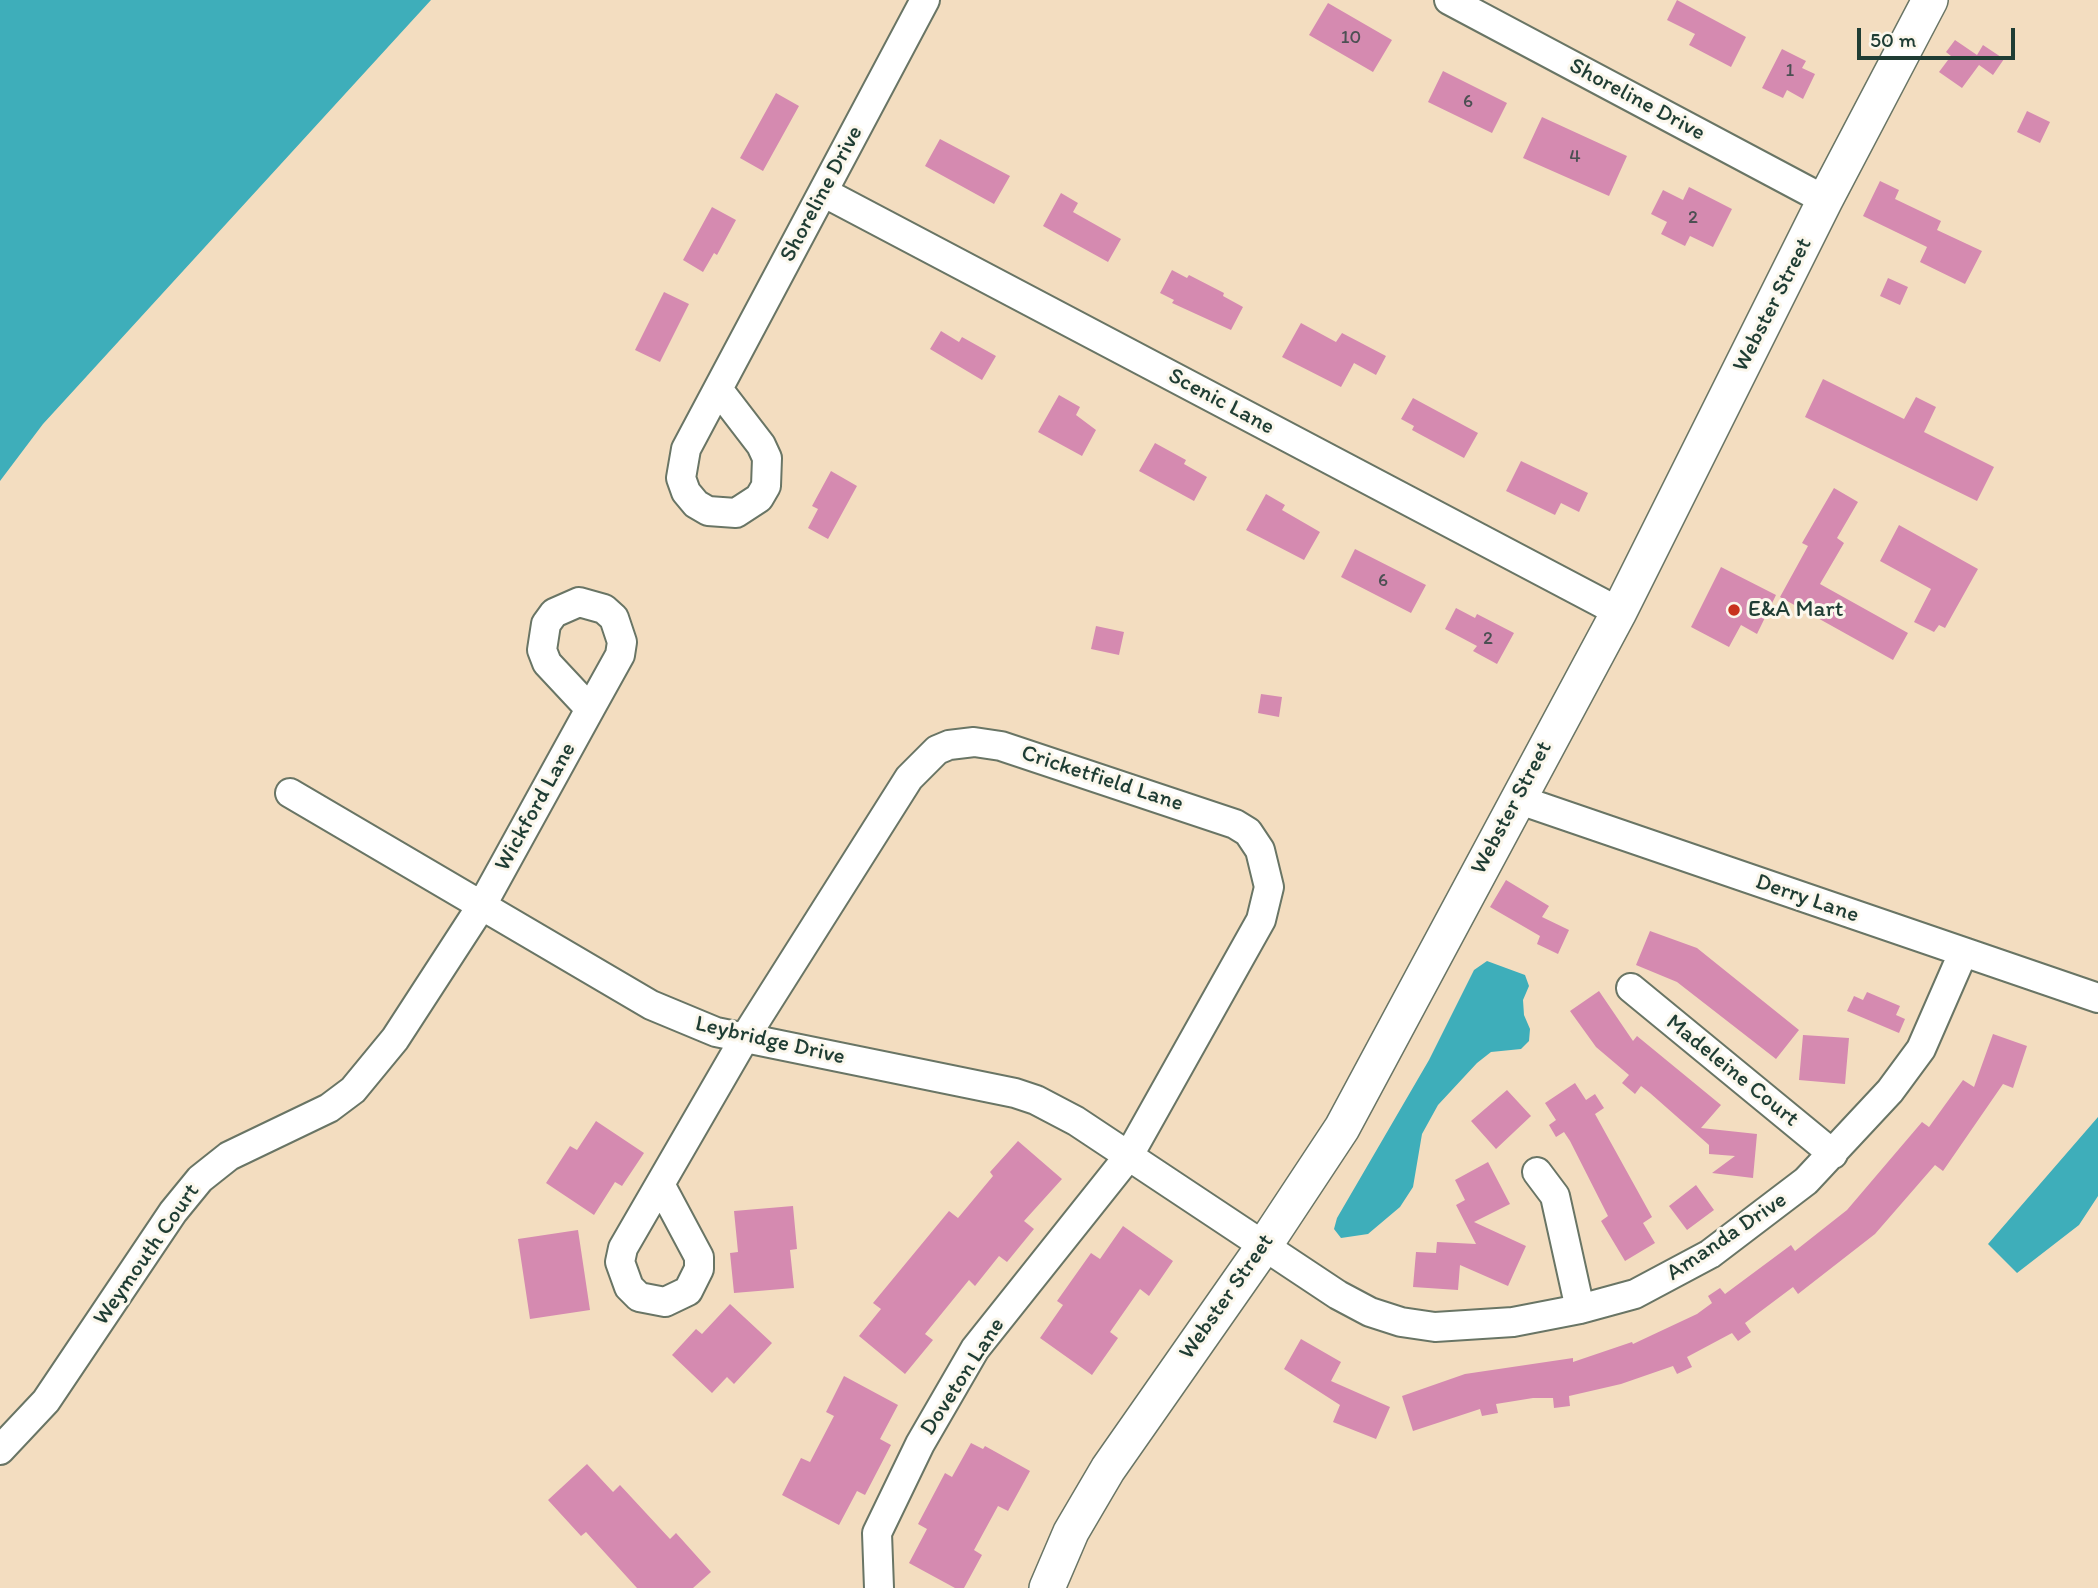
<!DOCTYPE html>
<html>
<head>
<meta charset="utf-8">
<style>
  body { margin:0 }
  #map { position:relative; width:2098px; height:1588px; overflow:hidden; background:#f3ddc0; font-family:Itim,sans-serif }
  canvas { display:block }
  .scale { position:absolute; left:1857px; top:28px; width:158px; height:32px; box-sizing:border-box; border:4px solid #1f3d34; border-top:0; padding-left:9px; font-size:21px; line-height:24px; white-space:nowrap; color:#1f3d34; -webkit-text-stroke:5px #fbf7ec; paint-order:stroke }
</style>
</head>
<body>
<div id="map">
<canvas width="2098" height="1588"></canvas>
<div class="scale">50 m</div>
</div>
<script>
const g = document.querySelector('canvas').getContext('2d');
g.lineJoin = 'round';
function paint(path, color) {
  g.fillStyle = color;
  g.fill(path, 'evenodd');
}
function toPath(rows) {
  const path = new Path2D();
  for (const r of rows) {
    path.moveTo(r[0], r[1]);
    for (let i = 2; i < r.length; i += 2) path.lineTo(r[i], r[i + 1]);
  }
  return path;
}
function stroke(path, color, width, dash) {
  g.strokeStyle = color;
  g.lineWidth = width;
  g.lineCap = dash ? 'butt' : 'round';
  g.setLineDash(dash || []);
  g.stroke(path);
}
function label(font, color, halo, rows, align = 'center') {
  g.font = font + ' Itim,sans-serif';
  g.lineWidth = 6;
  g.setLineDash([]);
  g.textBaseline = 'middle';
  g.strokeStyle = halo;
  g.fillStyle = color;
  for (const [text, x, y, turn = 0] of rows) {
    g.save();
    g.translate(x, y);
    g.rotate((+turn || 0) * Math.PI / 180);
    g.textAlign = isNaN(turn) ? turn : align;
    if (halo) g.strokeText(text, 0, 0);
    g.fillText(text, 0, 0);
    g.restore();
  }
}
paint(toPath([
  [0,0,431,0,43,424,0,481],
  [1487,961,1525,975,1529,986,1523,1000,1524,1015,1530,1029,1529,1041,1521,1049,1491,1052,1477,1063,1438,1105,1422,1134,1413,1187,1400,1207,1368,1234,1341,1238,1334,1229,1337,1218,1429,1060,1474,970],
  [2098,1117,2098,1196,2079,1225,2017,1273,1988,1244]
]), '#3eaeba');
paint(toPath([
  [1677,0,1746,37,1731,67,1689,45,1695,34,1667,20],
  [1328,3,1392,40,1373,72,1309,35],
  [1955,40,1977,55,1983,45,2004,59,1993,75,1979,65,1962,88,1939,72,1951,56,1946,52],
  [1782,49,1806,61,1802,68,1815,74,1803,99,1787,90,1783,98,1762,88],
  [1443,71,1507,103,1492,133,1428,102],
  [776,93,799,106,763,171,740,158],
  [2027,111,2050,122,2040,143,2017,132],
  [1542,117,1627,156,1609,196,1523,158],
  [940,139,1010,176,994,204,925,166],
  [1880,181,1899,190,1895,199,1941,221,1937,230,1982,251,1965,284,1920,262,1927,247,1863,216],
  [1689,187,1732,209,1713,247,1690,236,1685,246,1661,234,1667,222,1651,214,1663,190,1683,200],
  [1061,193,1078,203,1073,212,1121,239,1108,262,1043,226],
  [712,207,736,220,717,255,714,253,703,272,683,260],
  [1172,270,1187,278,1189,275,1224,293,1223,296,1243,307,1231,330,1172,303,1174,300,1160,293],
  [1888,278,1908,287,1900,305,1880,296],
  [664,292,689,304,660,362,635,350],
  [1301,323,1336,342,1342,333,1386,356,1376,375,1354,363,1341,387,1282,357],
  [941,331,959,342,962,337,996,356,982,380,930,349],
  [1823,379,1904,419,1916,397,1936,407,1924,432,1994,467,1977,501,1805,417],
  [1059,395,1080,407,1076,415,1096,430,1082,456,1038,432],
  [1413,398,1478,433,1464,458,1412,430,1414,426,1401,419],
  [1155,443,1186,460,1184,464,1207,477,1194,501,1139,471],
  [1521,461,1588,493,1579,512,1561,503,1555,515,1506,491],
  [831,471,857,486,828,539,808,528,818,509,812,506],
  [1834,488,1858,502,1837,538,1844,543,1820,584,1908,633,1893,660,1780,597,1808,546,1802,543],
  [1266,494,1285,505,1282,510,1320,532,1304,560,1246,530],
  [1899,525,1978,569,1945,628,1939,625,1934,632,1914,622,1931,589,1880,561],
  [1355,549,1426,585,1411,613,1341,577],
  [1721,567,1776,595,1757,634,1741,625,1729,647,1691,627],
  [1456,608,1475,618,1477,614,1514,633,1497,664,1473,651,1477,646,1445,629],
  [1096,626,1124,632,1119,655,1091,649],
  [1261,694,1282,697,1279,717,1258,713],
  [1506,880,1549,906,1542,917,1569,930,1558,954,1537,944,1540,936,1490,907],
  [1650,931,1697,948,1799,1030,1776,1059,1677,982,1636,965],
  [1599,991,1633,1041,1637,1036,1721,1105,1701,1128,1757,1134,1753,1178,1712,1173,1735,1156,1709,1154,1709,1145,1650,1093,1641,1086,1635,1094,1622,1083,1629,1075,1596,1047,1570,1011],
  [1867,992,1900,1006,1896,1015,1905,1019,1899,1033,1847,1011,1854,996,1863,1000],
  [1993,1034,2027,1046,2013,1088,2003,1084,1943,1171,1935,1165,1875,1234,1798,1294,1793,1287,1745,1323,1751,1332,1738,1341,1732,1333,1687,1357,1692,1367,1677,1374,1673,1366,1621,1384,1569,1396,1570,1406,1554,1408,1553,1398,1533,1398,1496,1404,1498,1413,1482,1416,1480,1409,1413,1431,1402,1396,1465,1374,1573,1358,1573,1362,1632,1342,1633,1344,1697,1314,1712,1303,1708,1296,1720,1288,1725,1294,1791,1245,1795,1251,1847,1210,1922,1122,1929,1127,1963,1080,1974,1087],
  [1803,1035,1849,1038,1845,1084,1799,1080],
  [1575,1083,1586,1100,1595,1094,1604,1108,1595,1114,1652,1217,1643,1223,1655,1243,1625,1261,1601,1221,1608,1216,1570,1141,1564,1132,1556,1137,1549,1125,1556,1120,1545,1103],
  [1507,1090,1531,1116,1496,1149,1471,1121],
  [596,1121,644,1153,622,1186,615,1182,594,1215,546,1183,570,1146,577,1150],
  [1018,1141,1062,1179,1024,1221,1034,1229,1007,1262,999,1256,975,1286,969,1280,925,1334,933,1340,905,1374,859,1336,881,1309,873,1303,949,1211,958,1218,993,1176,990,1172],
  [1488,1162,1510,1204,1474,1222,1526,1246,1508,1286,1460,1265,1458,1290,1413,1287,1416,1252,1436,1253,1437,1242,1476,1244,1456,1205,1465,1200,1455,1180],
  [1696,1185,1714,1210,1687,1230,1669,1206],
  [793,1206,797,1249,790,1250,794,1288,734,1293,730,1253,738,1252,734,1211],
  [1123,1226,1173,1261,1149,1296,1140,1289,1110,1332,1118,1338,1092,1375,1040,1338,1063,1305,1057,1301,1091,1253,1100,1259],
  [578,1230,590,1310,530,1319,518,1239],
  [730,1304,772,1343,734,1384,727,1377,712,1393,672,1355,696,1329,702,1334],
  [1301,1339,1341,1362,1331,1381,1390,1407,1376,1439,1333,1422,1340,1405,1284,1369],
  [844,1376,898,1405,880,1439,891,1445,865,1495,857,1491,839,1525,782,1495,801,1458,810,1462,834,1416,826,1412],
  [971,1443,983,1449,985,1446,1030,1471,1008,1511,998,1506,974,1550,982,1555,964,1588,955,1588,909,1563,927,1529,918,1524,945,1473,952,1477],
  [587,1464,613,1492,620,1485,670,1539,676,1533,711,1572,693,1588,637,1588,586,1532,581,1536,548,1500]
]), '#d58ab0');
const minor = toPath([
  [1449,0,1825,200],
  [823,192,1619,612],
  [718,389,761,445,767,458,766,486,759,498,736,513,708,511,696,504,686,492,681,478,686,449,925,0],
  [290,793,651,1005,716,1032,1015,1093,1036,1100,1076,1121,1338,1295,1370,1312,1401,1322,1435,1327,1513,1322,1580,1309,1635,1294,1710,1254,1806,1181,1890,1091,1921,1049,1963,953],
  [1517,799,2098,998],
  [1631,988,1833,1154],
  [1537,1172,1555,1196,1580,1309],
  [660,1184,699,1257,699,1269,688,1291,665,1302,639,1297,629,1287,620,1262,623,1248,744,1039,909,778,937,750,949,745,974,742,1001,746,1235,824,1248,832,1260,850,1269,887,1261,920,1128,1157,975,1349,920,1444,877,1533,879,1588],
  [0,1450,46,1401,173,1212,200,1179,229,1156,329,1108,353,1090,395,1039,482,905,590,709,620,655,622,642,614,618,604,609,579,602,554,613,546,624,542,650,547,663,590,709]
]);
const major = toPath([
  [1047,1588,1071,1532,1108,1469,1264,1246,1342,1128,1619,612,1825,200,1930,0]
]);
stroke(minor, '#697565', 32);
stroke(major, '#697565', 38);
stroke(minor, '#fff', 28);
stroke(major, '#fff', 35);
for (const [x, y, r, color] of [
  [1734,610,7,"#c8321e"]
]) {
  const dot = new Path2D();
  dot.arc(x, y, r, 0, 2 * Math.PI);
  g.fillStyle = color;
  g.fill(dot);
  stroke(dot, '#fbf7ec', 2.5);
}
label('19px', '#4c5053', null, [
  ["10",1351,38],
  ["1",1790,71],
  ["6",1468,102],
  ["4",1575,157],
  ["2",1693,218],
  ["6",1383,581],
  ["2",1488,639]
]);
label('23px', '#1f3d34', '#fbf7ec', [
  ["Shoreline Drive",1637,100,28],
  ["Shoreline Drive",822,194,-62],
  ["Webster Street",1773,305,-63],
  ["Scenic Lane",1221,402,28],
  ["Cricketfield Lane",1102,779,18],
  ["Wickford Lane",536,807,-61],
  ["Webster Street",1512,808,-62],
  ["Derry Lane",1807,899,19],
  ["Leybridge Drive",770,1041,13],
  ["Madeleine Court",1732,1071,39],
  ["Amanda Drive",1727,1237,-34],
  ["Weymouth Court",147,1255,-55],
  ["Webster Street",1227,1297,-55],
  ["Doveton Lane",963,1377,-57]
]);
label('23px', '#1f3d34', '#fbf7ec', [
  ["E&A Mart",1748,610]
], 'left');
</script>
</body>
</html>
